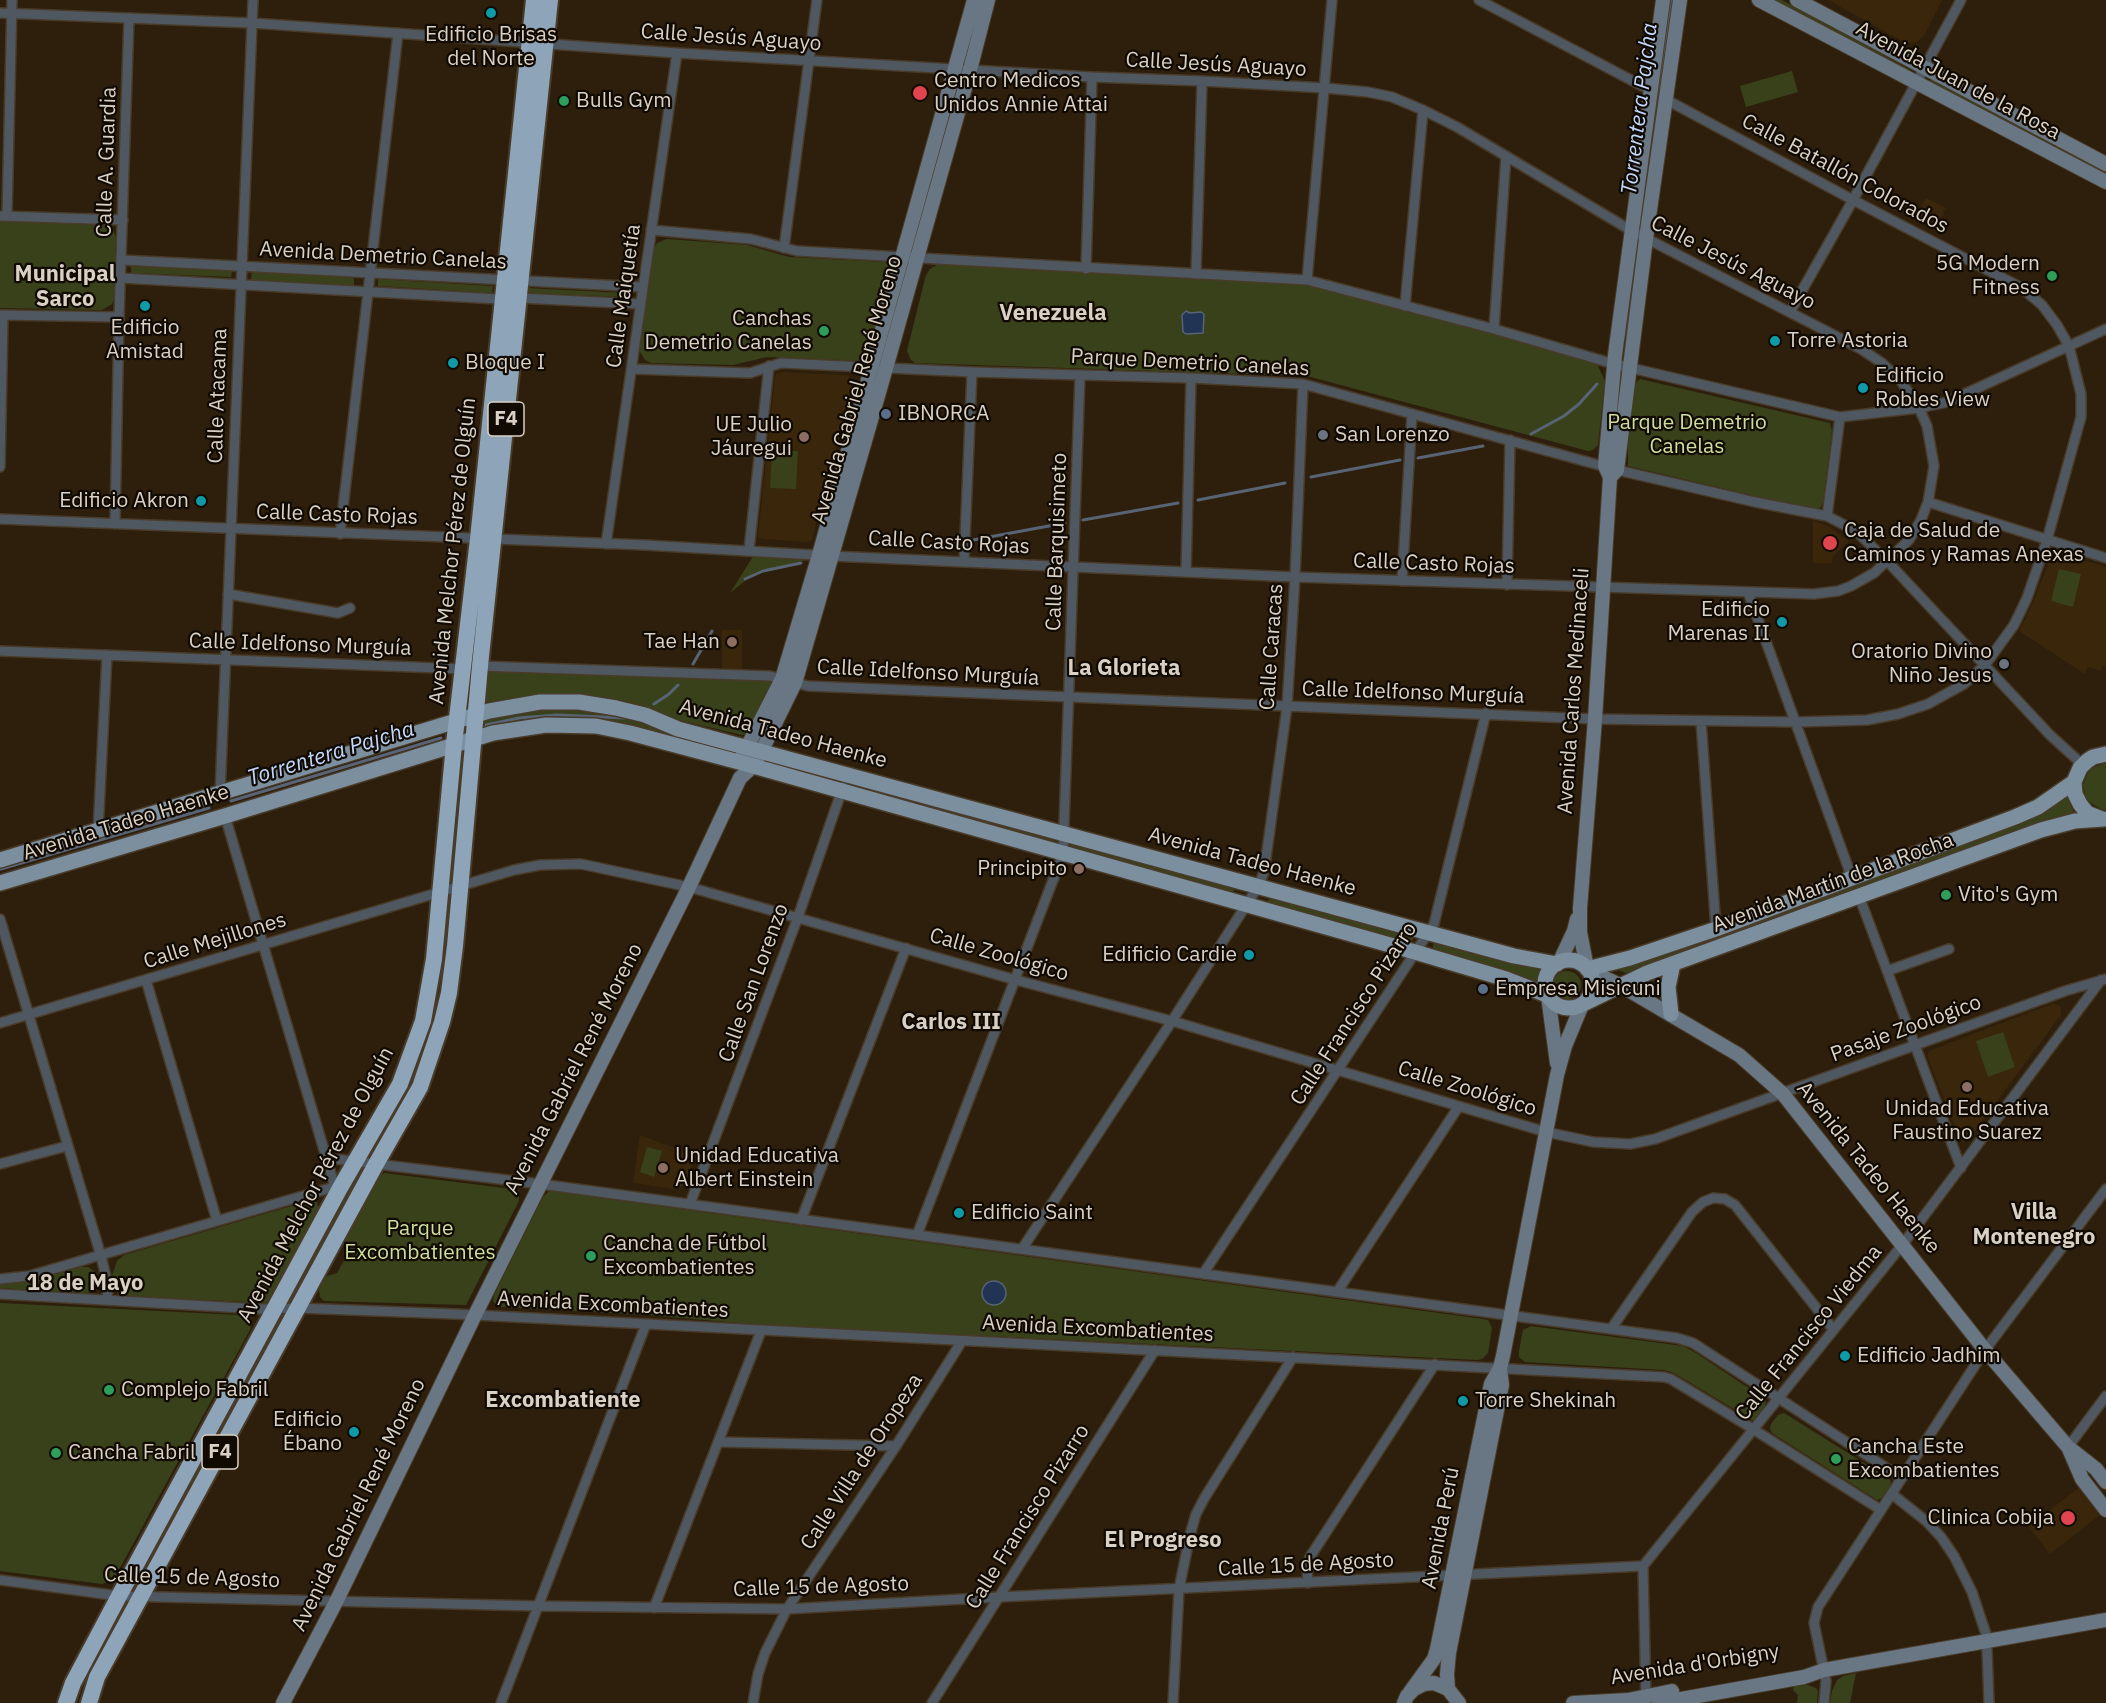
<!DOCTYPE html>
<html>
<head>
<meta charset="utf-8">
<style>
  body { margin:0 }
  canvas { display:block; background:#2d1f0b }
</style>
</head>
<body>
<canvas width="2106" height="1703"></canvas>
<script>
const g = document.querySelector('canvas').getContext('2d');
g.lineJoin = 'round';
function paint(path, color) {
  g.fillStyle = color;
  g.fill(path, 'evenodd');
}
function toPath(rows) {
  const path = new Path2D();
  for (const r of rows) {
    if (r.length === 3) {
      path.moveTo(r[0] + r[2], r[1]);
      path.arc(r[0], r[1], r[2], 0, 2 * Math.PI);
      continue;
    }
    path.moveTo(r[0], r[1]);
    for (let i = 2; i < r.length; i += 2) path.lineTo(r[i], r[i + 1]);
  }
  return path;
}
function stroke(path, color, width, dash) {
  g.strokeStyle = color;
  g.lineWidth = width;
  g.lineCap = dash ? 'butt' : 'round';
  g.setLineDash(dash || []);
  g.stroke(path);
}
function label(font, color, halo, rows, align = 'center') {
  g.font = font + ' "IBM Plex Sans",sans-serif';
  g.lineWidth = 4.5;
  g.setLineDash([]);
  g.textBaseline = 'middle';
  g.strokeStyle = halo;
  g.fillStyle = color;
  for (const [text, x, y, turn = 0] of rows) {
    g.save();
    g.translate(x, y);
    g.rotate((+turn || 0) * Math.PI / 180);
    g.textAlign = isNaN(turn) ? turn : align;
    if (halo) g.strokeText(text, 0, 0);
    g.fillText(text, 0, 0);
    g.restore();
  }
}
paint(toPath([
  [1828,0,1942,0,1924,36,1917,42,1910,43,1904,42],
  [1926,198,1946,208,1935,229,1915,219],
  [781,372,847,375,853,380,854,384,823,494,812,540,808,542,762,539,758,536,775,378,776,374],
  [1813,520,1829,527,1849,541,1833,556,1832,563,1813,563],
  [2057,554,2062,554,2106,567,2106,667,2102,666,2101,671,2088,667,2085,674,2019,631,2032,605,2050,560],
  [722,630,742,630,742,670,722,670],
  [2054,1003,2061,1007,2061,1015,1968,1140,1964,1142,1961,1141,1927,1056,1929,1051],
  [640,1135,696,1156,685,1184,680,1188,674,1189,633,1183],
  [2080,1487,2101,1514,2050,1554,2028,1526]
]), '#39260b');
paint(toPath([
  [1774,0,1782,0,1911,70,1909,73],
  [1792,71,1798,92,1746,107,1740,86],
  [1931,79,2106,171,2106,175,1929,83],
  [0,221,108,225,113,230,116,237,114,299,112,304,102,310,0,308],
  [667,239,747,245,789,257,885,262,891,267,893,273,869,359,865,361,767,357,733,365,651,363,645,360,639,350,654,248,657,243],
  [942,262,1304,284,1591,360,1597,364,1605,381,1598,445,1593,450,1588,451,1307,376,915,363,911,360,907,351,926,275,930,269],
  [131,266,232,271,231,277,131,273],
  [252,271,354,277,354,286,251,280],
  [378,279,493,286,492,293,378,286],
  [527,288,625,293,625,297,527,293],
  [1640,379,1830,423,1832,431,1823,502,1821,507,1814,510,1628,466,1628,443,1635,383],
  [772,450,798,451,796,489,770,488],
  [754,555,806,560,755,573,730,593],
  [2059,569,2081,574,2073,607,2051,601],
  [490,671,768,680,773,684,747,734,742,735,674,719,638,706,581,695,546,694,487,702,484,700,487,672],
  [574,709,622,716,673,734,739,752,737,754,640,728,602,721,479,731,480,721,541,710],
  [2106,763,2106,810,2103,810,2091,803,2086,798,2083,785,2088,773,2092,768],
  [856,783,1052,837,1054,842,855,787],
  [2067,796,2074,813,2048,819,2011,832,1626,973,1616,969,1629,966,2009,827,2049,809],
  [1072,842,1235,886,1235,889,1232,893,1070,848],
  [1273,897,1412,936,1413,940,1408,943,1267,903,1267,901],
  [1435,942,1540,968,1536,984,1433,951,1433,945],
  [1567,985,14],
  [2003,1032,2015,1067,1988,1077,1976,1041],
  [647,1147,662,1151,654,1177,640,1172],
  [358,1172,362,1174,298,1291,294,1289],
  [384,1173,512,1189,519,1196,519,1201,466,1305,324,1301,320,1297,319,1290,324,1277,337,1273,350,1250,345,1239,379,1177],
  [549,1191,1483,1319,1488,1320,1492,1328,1488,1353,1482,1359,1477,1360,762,1325,648,1315,501,1307,496,1305,493,1301,494,1295,543,1197],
  [312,1200,317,1202,319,1211,273,1298,268,1303,122,1296,116,1292,112,1276,117,1261,124,1255],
  [80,1267,88,1267,97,1273,100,1277,101,1282,92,1292,83,1293,0,1288,0,1283,40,1278],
  [0,1303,239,1315,249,1321,251,1328,115,1577,110,1581,102,1584,0,1571],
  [280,1317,283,1318,137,1587,133,1585],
  [1531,1326,1683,1346,1696,1353,1762,1397,1766,1401,1765,1406,1756,1419,1752,1420,1674,1373,1664,1370,1525,1362,1519,1357,1519,1351,1523,1330],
  [1784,1413,1888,1478,1891,1481,1890,1487,1883,1498,1877,1500,1772,1433,1770,1429,1771,1424,1778,1415],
  [1856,1673,1850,1703,1830,1703,1832,1691,1837,1680,1843,1676],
  [1795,1683,1808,1685,1816,1688,1818,1692,1817,1703,1797,1703,1798,1695,1793,1690]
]), '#38411a');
const water = toPath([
  [1186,311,1190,313,1201,312,1204,314,1203,333,1186,334,1183,332,1182,315,1186,311],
  [994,1293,12]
]);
paint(water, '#213453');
stroke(water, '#586375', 1.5);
stroke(toPath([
  [1653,141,1671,0],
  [1627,334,1632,293],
  [1531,434,1564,416,1579,404,1597,384],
  [1418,458,1483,446],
  [1311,477,1400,460],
  [1198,500,1285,483],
  [1083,520,1178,503],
  [973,540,1065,523],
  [932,547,955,543],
  [745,579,763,571,801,563],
  [693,664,712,631],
  [654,704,669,694,678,685],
  [486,725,519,718,557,715,625,718],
  [231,801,441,738],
  [1,869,209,808]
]), '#586375', 3);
const street = toPath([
  [1479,0,1650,90],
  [0,13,252,23,677,53,1092,77,1202,81,1325,88,1368,92,1392,97,1423,110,1457,127,1632,231,1861,349,1882,363,1901,381,1919,408,1927,426,1934,466,1928,502,1921,520,1909,540,1874,573,1851,586,1838,591,1814,594,1295,577,831,556,645,545,0,519],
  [0,216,123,220],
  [7,216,12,0],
  [651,230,751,239,797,251,1307,280,1494,329,1614,364,1840,417,1919,408,1947,402,2106,329],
  [784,248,817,0],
  [122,260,643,287],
  [1086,269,1092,77],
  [1196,274,1202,81],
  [121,278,498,299,519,298,641,304],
  [1307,280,1332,0],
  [1405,306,1423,110],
  [1790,312,1853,200,1961,0],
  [0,315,119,317],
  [1494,329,1506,156],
  [632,369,750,373,781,363,972,372,1191,378,1303,384,1617,470,1755,502,1827,516,1856,531,1887,561,2050,735,2083,765],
  [0,467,3,316],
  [1928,502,2106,558],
  [1827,516,1840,417],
  [115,524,119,317,129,18],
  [340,534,398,33],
  [606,544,677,53],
  [749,550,769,366],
  [964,562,972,372],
  [1186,572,1191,378],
  [1402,581,1412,414],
  [1507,585,1510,440],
  [1748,592,1852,878],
  [228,594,338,613,350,608],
  [0,651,465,669],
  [479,666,770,676,808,686,1595,719,1796,722,1867,720,1898,714,1928,704,1964,684,1985,665,2014,625,2027,598,2047,540,2081,417,2081,394,2069,346,2057,325,2042,305,2022,288,1853,200,1665,99],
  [1701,721,1716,929],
  [220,794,253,0],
  [225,816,335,1187],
  [98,831,107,655],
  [1859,896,1961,1168],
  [0,919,101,1256,108,1285,107,1300],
  [1887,971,1949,949],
  [146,980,217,1221],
  [0,1023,514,870,540,865,581,864,689,887,1016,980,1172,1021,1546,1132,1593,1142,1630,1144,1655,1139,2065,991,2106,979],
  [327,1158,540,1184,1677,1338,1693,1343,1902,1478],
  [0,1164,67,1146],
  [690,1204,798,917,843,787],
  [801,1220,906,948],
  [917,1235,1063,854,1080,375],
  [1022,1249,1172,1021,1259,885,1264,872,1287,707,1295,577,1303,384],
  [1203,1274,1434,924,1486,713],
  [0,1279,29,1276,323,1190,335,1187,340,1188],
  [1337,1292,1459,1106],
  [0,1294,260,1309,297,1308,455,1314,1664,1377,1671,1379,1745,1424,1881,1510],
  [1611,1329,1692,1212,1703,1202,1713,1198,1725,1199,1735,1205,1833,1329],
  [718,1442,896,1446],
  [2068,1447,2106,1396],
  [1892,1494,1926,1521,1941,1537,1954,1556,1972,1592,1986,1634],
  [0,1580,119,1596,538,1606,787,1609,999,1597,1643,1566],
  [1308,1583,1307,1567,1310,1557,1435,1364],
  [654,1608,761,1331],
  [1987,1649,1989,1703],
  [1646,1702,1643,1566,1903,1244,2101,980],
  [501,1703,646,1324],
  [753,1703,758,1674,765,1653,787,1609,896,1446,962,1341],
  [932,1703,1155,1350],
  [1173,1703,1179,1589,1190,1535,1196,1514,1205,1497,1293,1357],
  [1824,1703,1826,1681,1814,1623,1818,1607,1985,1350,2106,1189]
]);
const secondary = toPath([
  [1759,0,2106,182],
  [1797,0,2106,164],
  [1610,477,1617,470,1647,231,1680,0],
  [742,757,782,679,819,555,974,0],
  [1559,963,1574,931,1577,919],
  [1587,968,1580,932,1580,908,1595,719,1610,477,1605,466,1615,355,1663,0],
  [1588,970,1620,985,1739,1055,1783,1094,1985,1350,2068,1447,2096,1469,2106,1482],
  [1548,996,1557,1063],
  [2069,1449,2082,1479,2106,1510],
  [1448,1689,1447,1674,1449,1653,1502,1385,1500,1368],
  [1410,1692,1434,1659,1437,1649,1491,1384,1500,1368,1503,1356,1557,1075,1565,1046,1582,1005],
  [283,1703,337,1600,475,1315,689,887,740,778,753,766,762,750,795,683,886,368,970,70,988,0],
  [1404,1703,1407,1696,1414,1689,1424,1684,1434,1683,1448,1689,1459,1703],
  [1573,1703,1628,1700,1672,1691],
  [1659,1703,1804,1677,1824,1670,2106,1620]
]);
const primary = toPath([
  [2102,819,2087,813,2080,804,2075,794,2074,782,2080,768,2087,761,2093,757,2106,754],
  [0,860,489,711,540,702,579,702,616,708,645,715,678,729,1514,956,1557,964],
  [0,883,225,816,493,733,546,725,596,726,630,733,739,762,1415,952,1506,979,1547,995],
  [1569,984,24],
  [1587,969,1630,958,1716,929,2015,817,2038,807,2074,782],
  [1583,1004,1647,973,2041,830,2075,821,2103,819],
  [1671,1014,1668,987,1673,964]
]);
const highway = toPath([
  [66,1703,73,1683,119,1596,340,1188,400,1084,423,1021,434,959,454,744,478,539,534,0],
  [89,1703,97,1677,376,1164,420,1087,442,1022,449,993,455,946,480,666,550,0]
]);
stroke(street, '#493b29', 12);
stroke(secondary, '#493b29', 16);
stroke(primary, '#493b29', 18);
stroke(highway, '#493b29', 20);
stroke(street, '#4f5860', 9);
stroke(secondary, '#697784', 14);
stroke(primary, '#7c8f9f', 15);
stroke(highway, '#8ea4b8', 16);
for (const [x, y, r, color] of [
  [491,13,6,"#0f9aa8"],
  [920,93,8,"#e0444e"],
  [564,101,6,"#2e9e5b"],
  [2052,276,6,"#2e9e5b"],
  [145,306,6,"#0f9aa8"],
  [824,331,6,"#2e9e5b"],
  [1775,341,6,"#0f9aa8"],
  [453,363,6,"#0f9aa8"],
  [1863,388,6,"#0f9aa8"],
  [886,414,6,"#5c6f8a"],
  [1323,435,6,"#6b7280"],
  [804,437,6,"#8d6e63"],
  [201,501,6,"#0f9aa8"],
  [1830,543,8,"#e0444e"],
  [1782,622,6,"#0f9aa8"],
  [732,642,6,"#8d6e63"],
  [2004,664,6,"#6b7280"],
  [1079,869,6,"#8d6e63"],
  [1946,895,6,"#2e9e5b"],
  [1249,955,6,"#0f9aa8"],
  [1483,989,6,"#5c6f8a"],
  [1967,1087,6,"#8d6e63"],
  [663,1168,6,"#8d6e63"],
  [959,1213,6,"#0f9aa8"],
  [591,1256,6,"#2e9e5b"],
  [1845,1356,6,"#0f9aa8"],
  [109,1390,6,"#2e9e5b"],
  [1463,1401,6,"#0f9aa8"],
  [354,1432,6,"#0f9aa8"],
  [56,1453,6,"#2e9e5b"],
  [1836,1459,6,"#2e9e5b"],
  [2068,1518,8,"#e0444e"]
]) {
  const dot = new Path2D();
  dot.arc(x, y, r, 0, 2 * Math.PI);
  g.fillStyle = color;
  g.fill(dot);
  stroke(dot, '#100a03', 2);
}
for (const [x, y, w] of [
  [506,419,36],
  [220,1452,36]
]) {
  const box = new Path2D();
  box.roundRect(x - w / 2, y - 17, w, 34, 4.5);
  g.fillStyle = '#100a03';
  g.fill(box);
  stroke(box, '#dad1c5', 1.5);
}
label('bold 20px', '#dad1c5', null, [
  ["F4",506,419],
  ["F4",220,1452]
]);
label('21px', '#dad1c5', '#100a03', [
  ["Edificio Brisas",491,35,"center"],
  ["del Norte",491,59,"center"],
  ["Centro Medicos",934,81],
  ["Unidos Annie Attai",934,105],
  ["Bulls Gym",576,101],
  ["5G Modern",2040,264,"right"],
  ["Fitness",2040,288,"right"],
  ["Canchas",812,319,"right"],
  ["Demetrio Canelas",812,343,"right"],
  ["Edificio",145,328,"center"],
  ["Amistad",145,352,"center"],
  ["Torre Astoria",1787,341],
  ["Bloque I",465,363],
  ["Edificio",1875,376],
  ["Robles View",1875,400],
  ["IBNORCA",898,414],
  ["UE Julio",792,425,"right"],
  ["Jáuregui",792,449,"right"],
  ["San Lorenzo",1335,435],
  ["Edificio Akron",189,501,"right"],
  ["Caja de Salud de",1844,531],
  ["Caminos y Ramas Anexas",1844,555],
  ["Edificio",1770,610,"right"],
  ["Marenas II",1770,634,"right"],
  ["Tae Han",720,642,"right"],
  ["Oratorio Divino",1992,652,"right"],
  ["Niño Jesus",1992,676,"right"],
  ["Principito",1067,869,"right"],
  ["Vito's Gym",1958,895],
  ["Edificio Cardie",1237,955,"right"],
  ["Empresa Misicuni",1495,989],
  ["Unidad Educativa",1967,1109,"center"],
  ["Faustino Suarez",1967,1133,"center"],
  ["Unidad Educativa",675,1156],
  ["Albert Einstein",675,1180],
  ["Edificio Saint",971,1213],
  ["Cancha de Fútbol",603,1244],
  ["Excombatientes",603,1268],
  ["Edificio Jadhim",1857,1356],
  ["Complejo Fabril",121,1390],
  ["Torre Shekinah",1475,1401],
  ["Edificio",342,1420,"right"],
  ["Ébano",342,1444,"right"],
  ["Cancha Este",1848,1447],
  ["Excombatientes",1848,1471],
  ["Cancha Fabril",68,1453],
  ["Clinica Cobija",2054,1518,"right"]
], 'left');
label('21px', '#dad1c5', '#100a03', [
  ["Calle Jesús Aguayo",731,38,4],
  ["Calle Jesús Aguayo",1216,65,3],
  ["Avenida Juan de la Rosa",1958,81,28],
  ["Calle A. Guardia",107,162,-88],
  ["Calle Batallón Colorados",1845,174,28],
  ["Avenida Demetrio Canelas",383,256,3],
  ["Calle Jesús Aguayo",1733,263,27],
  ["Calle Maiquetía",624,296,-82],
  ["Parque Demetrio Canelas",1190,363,3],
  ["Avenida Gabriel René Moreno",857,390,-74],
  ["Calle Atacama",218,396,-88],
  ["Calle Casto Rojas",337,515,2],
  ["Calle Barquisimeto",1057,542,-88],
  ["Calle Casto Rojas",949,543,3],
  ["Avenida Melchor Pérez de Olguín",453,551,-84],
  ["Calle Casto Rojas",1434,564,2],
  ["Calle Idelfonso Murguía",300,645,2],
  ["Calle Caracas",1272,647,-86],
  ["Calle Idelfonso Murguía",928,673,3],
  ["Avenida Carlos Medinaceli",1574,691,-86],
  ["Calle Idelfonso Murguía",1413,693,2],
  ["Avenida Tadeo Haenke",783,734,15],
  ["Avenida Tadeo Haenke",126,823,-17],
  ["Avenida Tadeo Haenke",1252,862,15],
  ["Avenida Martín de la Rocha",1833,883,-20],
  ["Calle Mejillones",215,941,-17],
  ["Calle Zoológico",999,955,16],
  ["Calle San Lorenzo",754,983,-70],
  ["Calle Francisco Pizarro",1354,1014,-57],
  ["Pasaje Zoológico",1906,1029,-20],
  ["Avenida Gabriel René Moreno",574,1069,-63],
  ["Calle Zoológico",1467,1089,17],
  ["Avenida Tadeo Haenke",1868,1168,51],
  ["Avenida Melchor Pérez de Olguín",316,1185,-62],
  ["Avenida Excombatientes",613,1305,3],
  ["Avenida Excombatientes",1098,1329,3],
  ["Calle Francisco Viedma",1809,1333,-51],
  ["Calle Villa de Oropeza",862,1462,-57],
  ["Avenida Gabriel René Moreno",359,1505,-64],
  ["Calle Francisco Pizarro",1028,1517,-58],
  ["Avenida Perú",1441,1528,-79],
  ["Calle 15 de Agosto",1306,1565,-3],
  ["Calle 15 de Agosto",192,1578,2],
  ["Calle 15 de Agosto",821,1587,-2],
  ["Avenida d'Orbigny",1695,1665,-9]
]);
label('21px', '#cddf9b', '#100a03', [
  ["Parque Demetrio",1687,423],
  ["Canelas",1687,447],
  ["Parque",420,1229],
  ["Excombatientes",420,1253]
]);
label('italic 22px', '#c2d8fb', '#100a03', [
  ["Torrentera Pajcha",1640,109,-83],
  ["Torrentera Pajcha",331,754,-17]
]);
label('bold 22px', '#dad1c5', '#100a03', [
  ["Municipal",65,275],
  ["Sarco",65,300],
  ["Venezuela",1053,314],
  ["La Glorieta",1124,669],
  ["Carlos III",951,1023],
  ["Villa",2034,1213],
  ["Montenegro",2034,1238],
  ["18 de Mayo",85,1284],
  ["Excombatiente",563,1401],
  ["El Progreso",1163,1541]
]);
</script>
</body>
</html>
